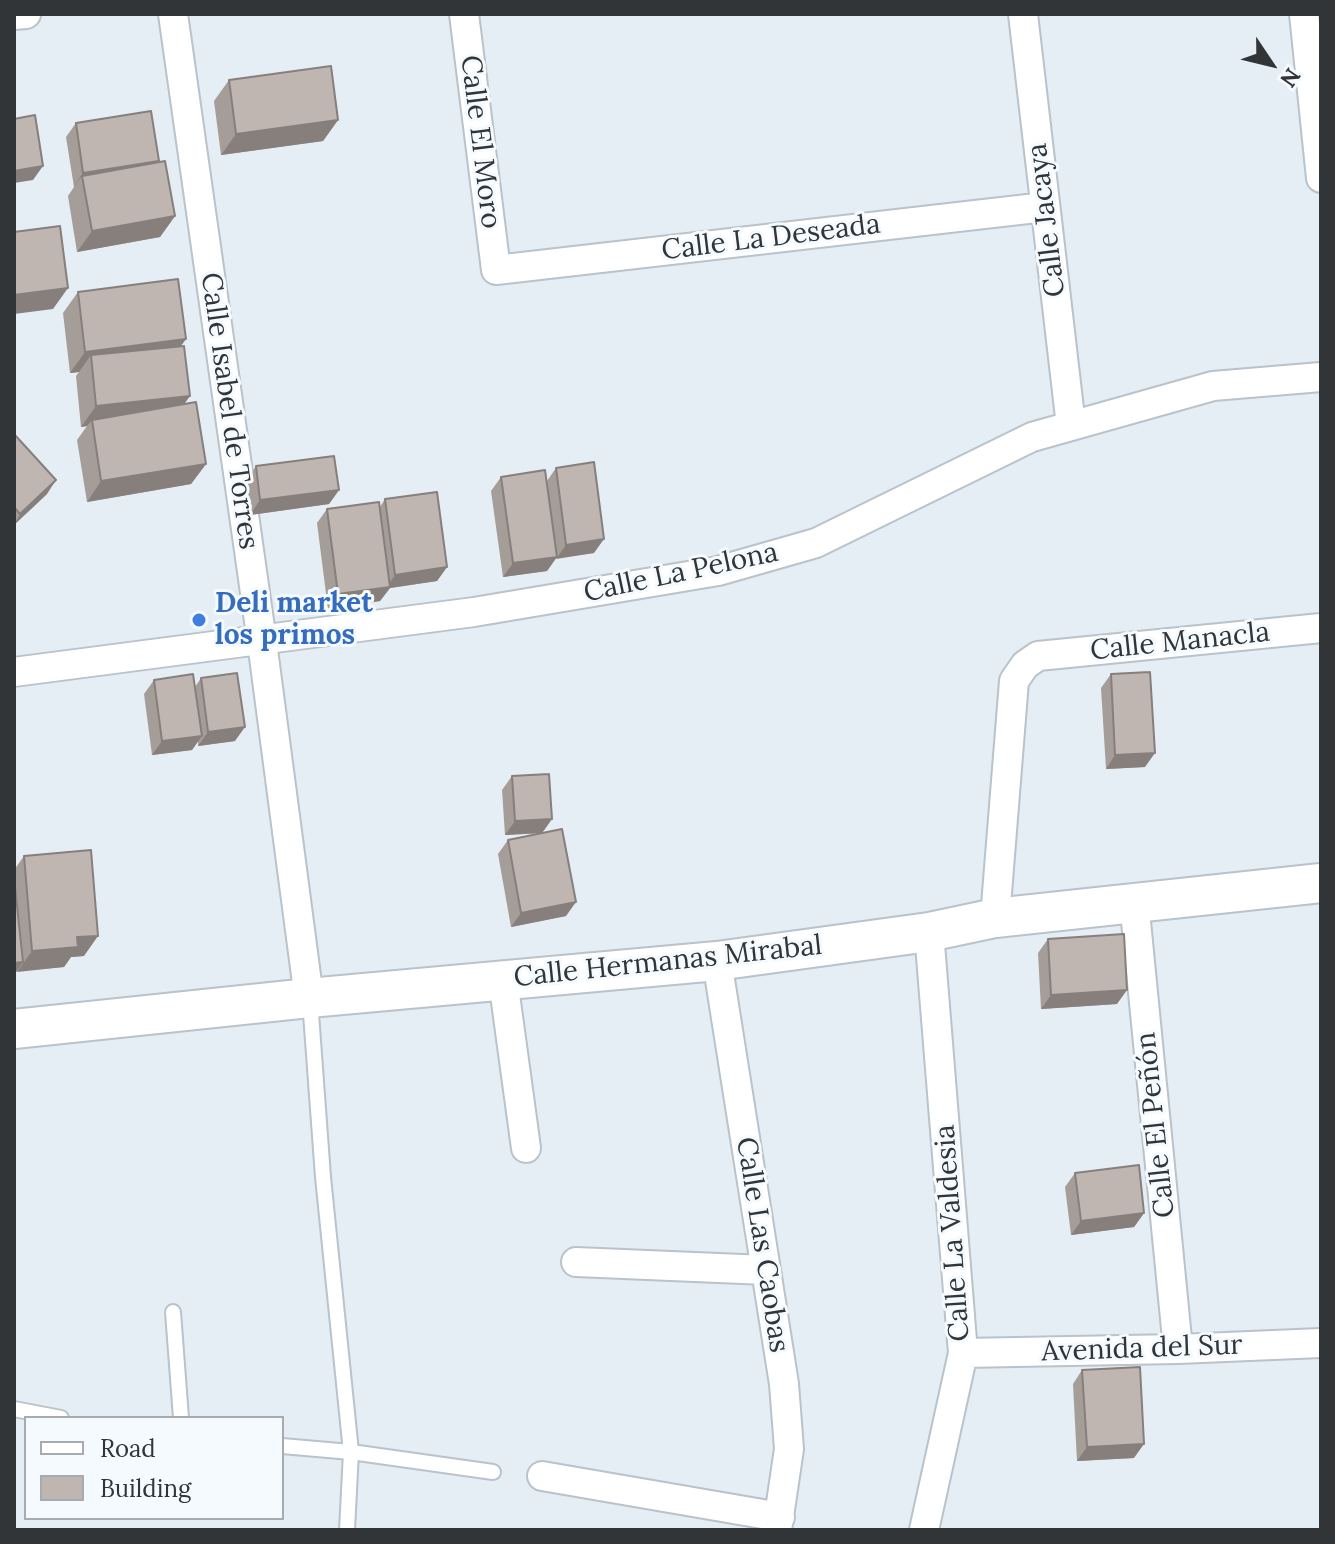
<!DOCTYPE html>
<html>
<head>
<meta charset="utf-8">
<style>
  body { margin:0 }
  #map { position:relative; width:1335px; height:1544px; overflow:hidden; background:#e5edf5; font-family:Lora,serif }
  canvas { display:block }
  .frame { position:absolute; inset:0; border:16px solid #323538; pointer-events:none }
  .legend { position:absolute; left:24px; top:1416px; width:260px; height:104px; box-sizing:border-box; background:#f5fafe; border:2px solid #a7abaf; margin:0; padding:10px 14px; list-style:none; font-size:24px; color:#323538 }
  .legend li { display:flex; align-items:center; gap:16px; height:40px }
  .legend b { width:40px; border:2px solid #a7abaf }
  .north { position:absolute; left:1231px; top:24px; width:80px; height:80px; -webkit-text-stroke:6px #f5fafe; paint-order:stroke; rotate:125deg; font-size:22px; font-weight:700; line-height:32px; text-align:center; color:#323538 }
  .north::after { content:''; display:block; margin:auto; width:28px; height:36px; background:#323538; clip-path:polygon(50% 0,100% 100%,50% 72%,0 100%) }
</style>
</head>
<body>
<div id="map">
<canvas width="1335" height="1544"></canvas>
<div class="frame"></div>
<ul class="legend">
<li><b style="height:10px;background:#fff"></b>Road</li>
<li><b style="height:22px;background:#c0b6b1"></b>Building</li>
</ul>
<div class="north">N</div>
</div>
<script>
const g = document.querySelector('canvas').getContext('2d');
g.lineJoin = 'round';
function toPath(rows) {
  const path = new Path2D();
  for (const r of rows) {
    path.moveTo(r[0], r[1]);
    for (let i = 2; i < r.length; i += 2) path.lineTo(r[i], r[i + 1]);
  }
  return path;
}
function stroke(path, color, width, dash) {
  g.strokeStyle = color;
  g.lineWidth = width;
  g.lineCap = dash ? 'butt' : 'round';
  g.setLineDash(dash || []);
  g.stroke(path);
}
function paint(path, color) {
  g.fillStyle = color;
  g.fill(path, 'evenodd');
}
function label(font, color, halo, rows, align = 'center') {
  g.font = font + ' Lora,serif';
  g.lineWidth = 6;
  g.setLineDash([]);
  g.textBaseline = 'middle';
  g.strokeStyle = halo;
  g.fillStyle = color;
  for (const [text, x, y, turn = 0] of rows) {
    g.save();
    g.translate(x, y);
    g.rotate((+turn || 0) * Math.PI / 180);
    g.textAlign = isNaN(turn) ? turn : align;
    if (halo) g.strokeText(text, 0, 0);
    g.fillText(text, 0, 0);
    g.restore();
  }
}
const lane = toPath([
  [310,1000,323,1177,351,1452,347,1530],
  [173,1312,181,1418],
  [14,1409,61,1418],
  [282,1446,351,1452,493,1472]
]);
const street = toPath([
  [173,14,262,642,309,998],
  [464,14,496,270,1045,207],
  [1023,14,1071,426],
  [1304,14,1321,178],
  [14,15,26,14],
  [14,672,474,612,718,571,816,543,1032,437,1213,386,1321,377],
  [1134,901,1178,1349],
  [995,918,1014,681,1025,665,1038,656,1321,628],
  [717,961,784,1384,789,1449,777,1530],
  [503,980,526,1148],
  [576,1262,766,1270],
  [963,1353,1178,1349,1321,1343],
  [542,1476,780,1517],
  [924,1530,963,1353,929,932]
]);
const secondary = toPath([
  [14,1029,309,998,717,961,929,932,995,918,1321,883]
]);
stroke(lane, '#bac2ca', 18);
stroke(street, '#bac2ca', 32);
stroke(secondary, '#bac2ca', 42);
stroke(lane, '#fff', 14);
stroke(street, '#fff', 28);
stroke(secondary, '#fff', 38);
paint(toPath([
  [229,80,338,120,323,141,221,155,214,101],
  [76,123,159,161,175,216,160,237,77,252,68,196,74,187,66,137],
  [78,292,181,346,184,404,206,464,191,484,87,502,77,440,87,426,81,427,76,376,79,372,70,373,63,313],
  [14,434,47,494,14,525],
  [256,466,339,490,329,504,250,515,246,481],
  [556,468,594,553,556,558,547,571,503,577,491,491,501,477,547,481],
  [385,499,447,567,437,581,390,588,380,601,328,609,317,523,327,509,380,507],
  [1111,674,1145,767,1106,769,1101,688],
  [201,678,235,741,198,746,198,741,192,750,152,755,144,694,154,680,195,687],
  [512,776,552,819,542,833,505,835,502,790],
  [508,840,566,916,511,927,498,854],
  [24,856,84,956,71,957,64,967,17,971,14,975,14,870],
  [1048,939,1117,1004,1041,1009,1038,953],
  [1075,1173,1144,1213,1134,1227,1071,1235,1065,1187],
  [1082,1370,1134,1458,1077,1461,1073,1384]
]), '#a59d98');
paint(toPath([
  [338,120,323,141,221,155,236,134],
  [159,161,82,176,73,187,83,173],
  [43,166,33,180,14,183,14,171],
  [175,216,160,237,77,252,92,231],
  [68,288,53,309,14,314,14,295],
  [186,339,171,360,91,355,79,372,70,373,85,352],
  [190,396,175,417,92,420,87,426,81,427,96,406],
  [206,464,191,484,87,502,101,481],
  [56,480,47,494,14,525,20,514],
  [339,490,329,504,250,515,260,500],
  [604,539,594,553,556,559,566,545],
  [557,557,547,571,503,577,513,563],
  [447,567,437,581,390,588,380,601,328,609,338,594,386,588,395,575],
  [245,727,235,741,198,746,208,732],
  [202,736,192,750,152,755,162,741],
  [1155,753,1145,767,1106,769,1115,755],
  [552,819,542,833,505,835,515,821],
  [576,902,566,916,511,927,521,913],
  [98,936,84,956,71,957,64,967,17,972,32,951,77,937],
  [23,962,14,975,14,963],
  [1127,990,1117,1004,1041,1009,1051,995],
  [1144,1213,1134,1227,1071,1235,1081,1221],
  [1144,1444,1134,1458,1077,1461,1087,1447]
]), '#867f7c');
const building = toPath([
  [331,66,338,120,236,134,229,80,331,66],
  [151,111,159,161,83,173,76,123,151,111],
  [35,115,43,166,14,171,14,119,35,115],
  [165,161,175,216,92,231,82,176,165,161],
  [60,226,68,288,14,295,14,232,60,226],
  [178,279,186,339,85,352,78,292,178,279],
  [184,346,190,396,96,406,91,355,184,346],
  [196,402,206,464,101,481,92,420,196,402],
  [14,434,56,480,20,514,14,507,14,434],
  [334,456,339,490,260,500,256,466,334,456],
  [594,462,604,539,566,545,556,468,594,462],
  [545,470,557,557,513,563,501,477,545,470],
  [437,492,447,567,395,575,385,499,437,492],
  [379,502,390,587,338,594,327,509,379,502],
  [1150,672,1155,753,1115,755,1111,674,1150,672],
  [237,673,245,727,208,732,201,678,237,673],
  [193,674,202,736,162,741,154,680,193,674],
  [549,774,552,819,515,821,512,776,549,774],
  [562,829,576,902,521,913,508,840,562,829],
  [91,850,98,936,77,937,78,947,32,951,24,856,91,850],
  [14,878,23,962,14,963,14,878],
  [1124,934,1127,990,1051,995,1048,939,1124,934],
  [1139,1165,1144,1213,1081,1221,1075,1173,1139,1165],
  [1140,1367,1144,1444,1087,1447,1082,1370,1140,1367]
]);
paint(building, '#c0b6b1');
stroke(building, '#867f7c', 2);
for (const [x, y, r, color] of [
  [199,620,8,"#3f7fe0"]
]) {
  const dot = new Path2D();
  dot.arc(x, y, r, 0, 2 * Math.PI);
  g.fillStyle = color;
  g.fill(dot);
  stroke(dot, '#f5fafe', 3);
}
label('28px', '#323538', '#f5fafe', [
  ["Calle El Moro",480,142,83],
  ["Calle Jacaya",1047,220,-97],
  ["Calle La Deseada",771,238,-7],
  ["Calle Isabel de Torres",229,411,82],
  ["Calle La Pelona",681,573,-12],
  ["Calle Manacla",1180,642,-6],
  ["Calle Hermanas Mirabal",668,962,-6],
  ["Calle El Peñón",1156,1125,-96],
  ["Calle La Valdesia",953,1233,-94],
  ["Calle Las Caobas",762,1245,81],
  ["Avenida del Sur",1142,1349,-2]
]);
label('bold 28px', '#366cbe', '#f5fafe', [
  ["Deli market",215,604],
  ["los primos",215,636]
], 'left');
</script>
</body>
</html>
